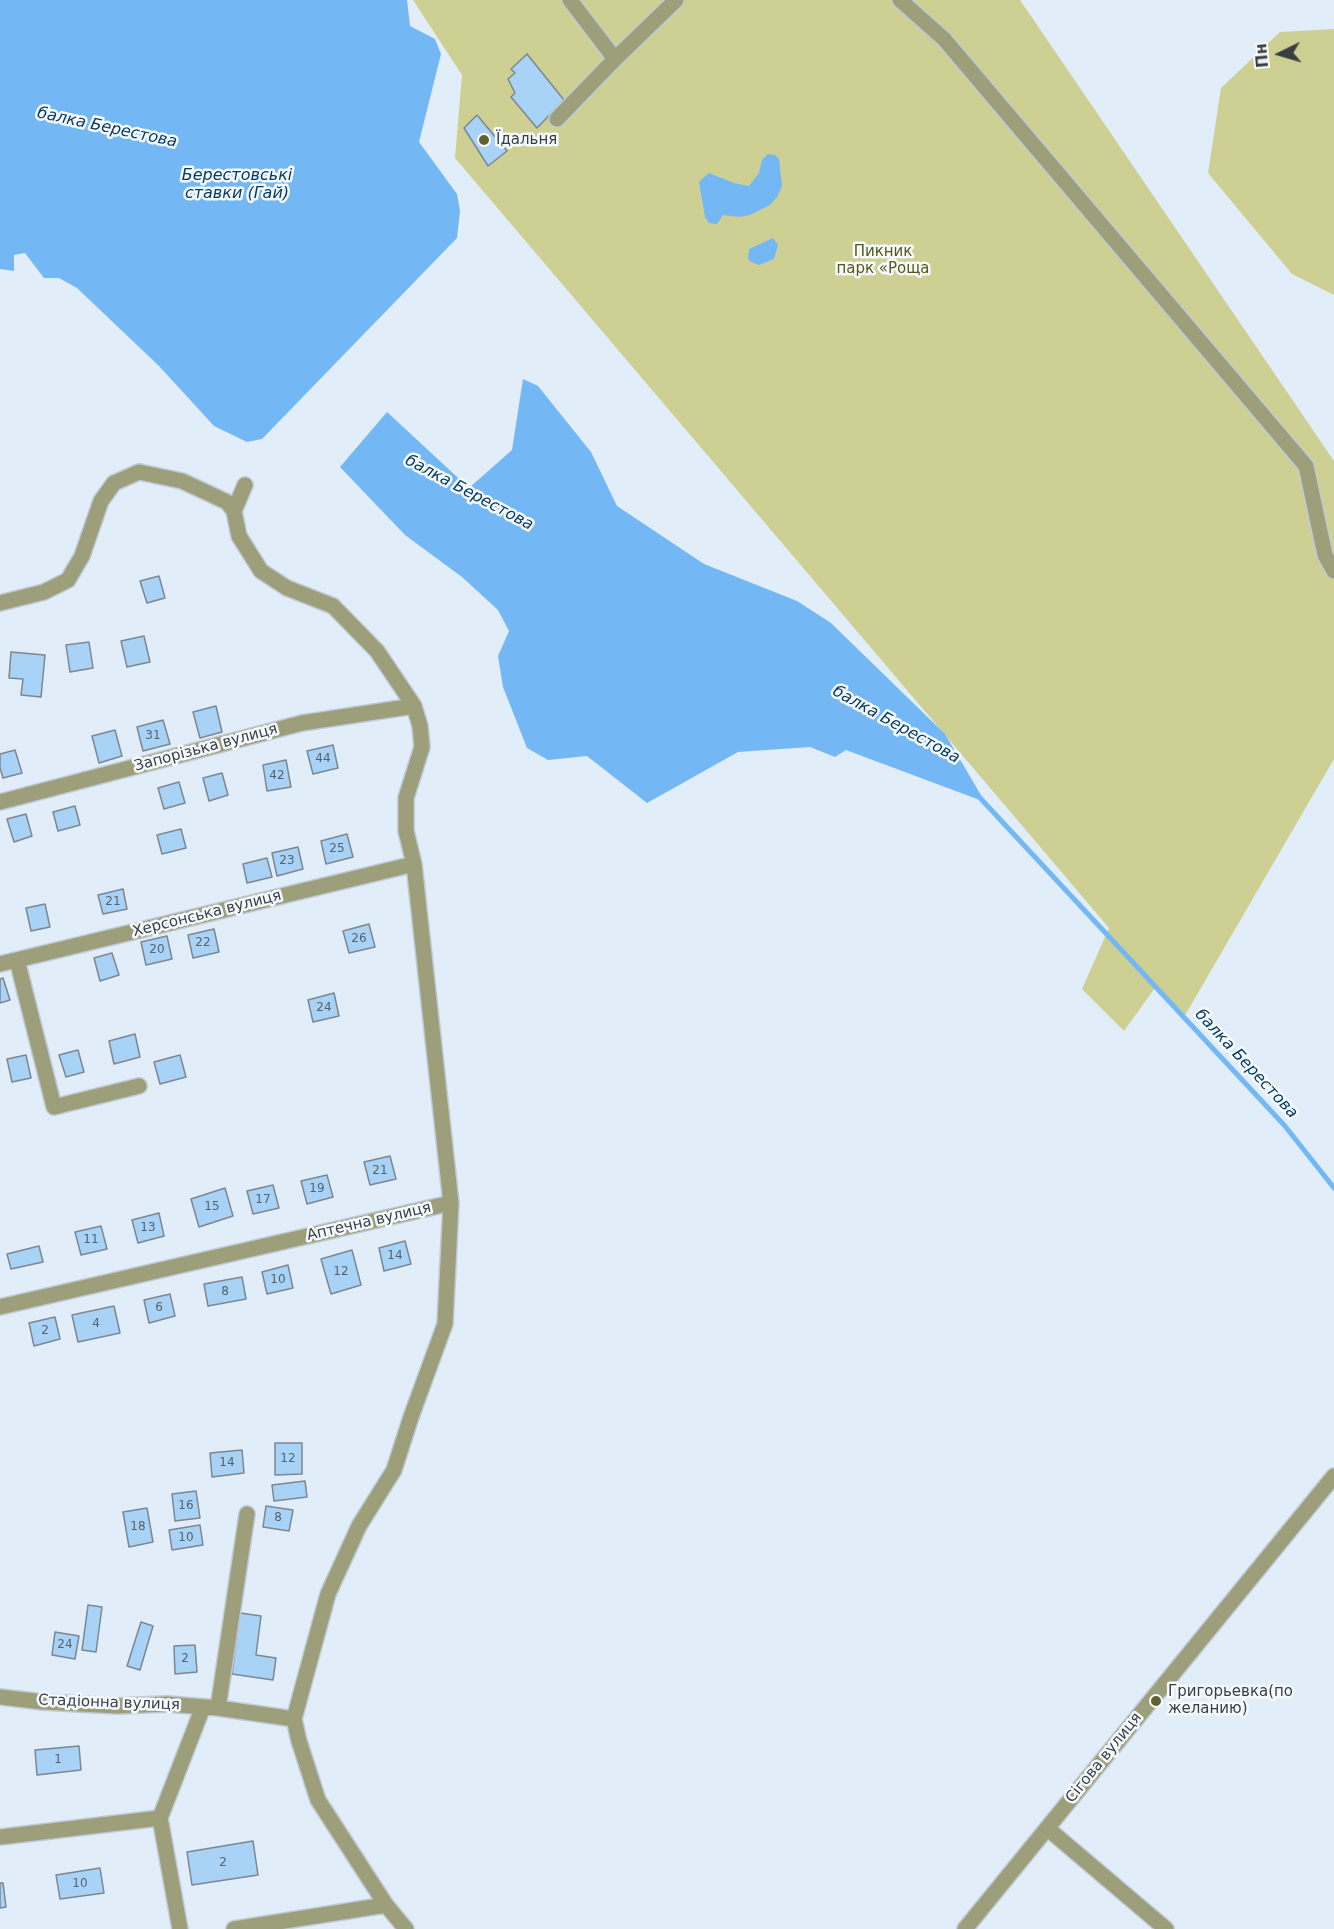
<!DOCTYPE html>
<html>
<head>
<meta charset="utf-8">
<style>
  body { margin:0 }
  #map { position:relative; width:1334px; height:1929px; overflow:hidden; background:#e1edf9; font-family:"DejaVu Sans",sans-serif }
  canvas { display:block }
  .north { position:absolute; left:1250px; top:24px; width:60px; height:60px; -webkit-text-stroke:4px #f5fafe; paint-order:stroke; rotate:265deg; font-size:16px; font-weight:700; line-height:24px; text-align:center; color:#393e42 }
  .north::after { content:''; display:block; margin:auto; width:21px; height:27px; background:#393e42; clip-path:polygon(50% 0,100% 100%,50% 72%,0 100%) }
</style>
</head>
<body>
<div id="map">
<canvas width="1334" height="1929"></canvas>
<div class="north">Пн</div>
</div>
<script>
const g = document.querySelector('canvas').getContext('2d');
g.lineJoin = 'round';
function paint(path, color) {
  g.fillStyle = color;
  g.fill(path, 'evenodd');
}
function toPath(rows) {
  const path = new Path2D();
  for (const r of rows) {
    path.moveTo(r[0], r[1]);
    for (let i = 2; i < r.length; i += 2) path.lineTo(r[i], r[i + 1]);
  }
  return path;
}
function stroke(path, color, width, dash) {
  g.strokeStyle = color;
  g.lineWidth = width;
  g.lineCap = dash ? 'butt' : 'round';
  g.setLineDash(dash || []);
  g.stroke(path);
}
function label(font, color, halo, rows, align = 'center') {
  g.font = font + ' "DejaVu Sans",sans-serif';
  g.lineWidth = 5;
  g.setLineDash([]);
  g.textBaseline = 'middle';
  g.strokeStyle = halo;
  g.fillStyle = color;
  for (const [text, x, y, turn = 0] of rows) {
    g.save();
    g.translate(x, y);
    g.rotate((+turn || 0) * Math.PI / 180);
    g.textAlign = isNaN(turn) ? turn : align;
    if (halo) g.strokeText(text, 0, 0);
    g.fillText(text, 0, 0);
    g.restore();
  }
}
paint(toPath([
  [413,0,1020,0,1334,461,1334,759,1184,1017,1157,985,1124,1031,1082,989,1109,928,455,158,462,75],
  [1334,29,1334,295,1292,274,1208,173,1221,88,1280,32]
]), '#ced093');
paint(toPath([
  [0,0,407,0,410,26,435,39,441,54,419,142,457,194,460,211,457,238,262,439,247,442,214,426,159,366,77,288,59,278,44,278,25,253,14,255,14,271,0,269],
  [768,154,775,155,779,159,782,186,777,197,770,205,750,215,739,217,723,215,717,224,709,223,705,217,699,182,703,178,709,173,734,183,749,186,759,173,762,160],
  [773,238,778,245,774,259,759,265,751,262,748,259,749,249],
  [523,379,538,386,591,452,617,506,704,564,797,601,831,623,945,734,985,802,846,750,835,757,810,747,738,752,647,803,587,756,548,760,527,748,503,687,498,656,509,631,498,610,462,577,405,535,340,467,387,412,469,488,512,450]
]), '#73b8f5');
stroke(toPath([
  [981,799,1285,1126,1334,1188]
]), '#73b8f5', 5);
const building = toPath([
  [527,54,564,100,537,128,511,97,515,93,508,79,515,73,511,69,527,54],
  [477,115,507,151,488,166,464,128,477,115],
  [159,576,165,598,147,603,140,581,159,576],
  [144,636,150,662,127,667,121,641,144,636],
  [89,642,93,668,70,672,66,645,89,642],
  [11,652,45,655,41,697,21,695,23,679,9,678,11,652],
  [216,706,222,732,200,738,193,712,216,706],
  [163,720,170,744,143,751,137,727,163,720],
  [115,730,122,756,99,763,92,736,115,730],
  [333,745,338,768,313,774,307,751,333,745],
  [15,750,22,773,3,778,0,768,0,754,15,750],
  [286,760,291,787,267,791,263,765,286,760],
  [222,773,228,795,209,801,203,778,222,773],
  [179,782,185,803,164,809,158,788,179,782],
  [75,806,80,825,58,831,53,812,75,806],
  [26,814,32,836,14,842,7,819,26,814],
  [181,829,186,848,162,854,157,835,181,829],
  [347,834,353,857,326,864,321,841,347,834],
  [298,847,303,869,277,876,272,853,298,847],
  [267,858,272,877,247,883,243,864,267,858],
  [123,889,127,909,103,914,98,895,123,889],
  [45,904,50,927,31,931,26,908,45,904],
  [369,924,375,947,349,953,343,931,369,924],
  [214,929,219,952,193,958,188,935,214,929],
  [167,936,172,959,146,965,141,942,167,936],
  [112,953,119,975,100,981,94,958,112,953],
  [3,978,10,1000,0,1003,0,979,3,978],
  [334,993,339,1016,313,1022,308,1000,334,993],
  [135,1034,140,1057,114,1064,109,1041,135,1034],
  [78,1050,84,1072,66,1077,59,1055,78,1050],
  [26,1055,31,1078,12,1082,7,1059,26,1055],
  [180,1055,186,1077,160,1084,154,1062,180,1055],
  [390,1156,396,1179,370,1185,364,1162,390,1156],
  [327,1175,333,1197,307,1204,301,1181,327,1175],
  [273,1185,279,1208,253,1214,247,1191,273,1185],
  [225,1188,233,1216,199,1227,191,1199,225,1188],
  [159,1213,164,1236,138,1243,132,1220,159,1213],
  [101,1226,107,1249,81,1255,75,1232,101,1226],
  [405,1241,411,1264,384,1271,379,1248,405,1241],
  [39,1246,43,1262,11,1269,7,1254,39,1246],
  [352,1250,361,1285,331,1294,321,1259,352,1250],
  [288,1265,293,1288,267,1294,262,1272,288,1265],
  [242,1277,246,1299,208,1306,204,1284,242,1277],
  [170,1294,175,1316,149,1323,144,1300,170,1294],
  [114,1306,120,1333,78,1342,72,1315,114,1306],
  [55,1317,60,1339,34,1346,29,1323,55,1317],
  [275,1443,302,1443,302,1474,275,1475,275,1443],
  [242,1450,244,1473,212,1477,210,1453,242,1450],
  [305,1481,307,1497,274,1501,272,1485,305,1481],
  [196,1491,200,1518,175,1521,172,1494,196,1491],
  [266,1506,293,1510,289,1531,263,1527,266,1506],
  [147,1508,153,1542,129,1547,123,1512,147,1508],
  [200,1525,203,1545,172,1550,169,1530,200,1525],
  [88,1605,102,1607,96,1652,82,1650,88,1605],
  [240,1613,261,1616,256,1655,276,1658,273,1680,232,1674,240,1613],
  [141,1622,153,1626,140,1670,127,1666,141,1622],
  [55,1632,79,1636,75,1659,52,1655,55,1632],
  [195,1645,197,1672,175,1674,174,1646,195,1645],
  [79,1746,81,1770,37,1775,35,1750,79,1746],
  [253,1841,258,1875,192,1885,187,1852,253,1841],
  [100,1868,104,1893,60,1899,56,1875,100,1868],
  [0,1883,3,1883,6,1907,0,1908,0,1883]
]);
paint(building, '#a9d2f7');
stroke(building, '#7c8791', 1.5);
const minor = toPath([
  [570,0,615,59],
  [900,0,944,39,1306,466,1325,555,1334,571],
  [557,119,615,59,676,0],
  [245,485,234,511,239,536,261,571,287,588,333,606,377,651,414,706,420,726,422,747,406,798,406,831,414,864,451,1203],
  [0,603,44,592,68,580,82,556,101,501,114,483,139,472,182,481,227,502,234,511],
  [0,802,302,723,414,706],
  [17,960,54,1107,139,1086],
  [0,964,414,864],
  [0,1307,451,1203,445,1324,411,1417,394,1470,359,1526,328,1594,294,1719],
  [0,1697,43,1702,117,1706,167,1704,218,1708,294,1719,299,1741,318,1800,386,1905,406,1929],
  [218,1708,247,1514],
  [1047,1828,1166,1929],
  [0,1837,160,1818],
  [180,1929,160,1818,203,1707],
  [234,1929,386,1905],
  [965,1929,1334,1476]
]);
stroke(minor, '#bfcad4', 18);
stroke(minor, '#9d9f7a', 15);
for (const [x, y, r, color] of [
  [484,140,6,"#61612f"],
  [1156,1701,6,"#61612f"]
]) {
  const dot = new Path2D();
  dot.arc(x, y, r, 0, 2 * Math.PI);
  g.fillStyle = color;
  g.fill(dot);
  stroke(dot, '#f5fafe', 2);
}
label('12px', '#55636f', null, [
  ["31",153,736],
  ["44",323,759],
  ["42",277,776],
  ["25",337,849],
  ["23",287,861],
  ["21",113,902],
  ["26",359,939],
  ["22",203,943],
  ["20",157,950],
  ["24",324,1008],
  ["21",380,1171],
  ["19",317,1189],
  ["17",263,1200],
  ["15",212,1207],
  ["13",148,1228],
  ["11",91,1240],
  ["14",395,1256],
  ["12",341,1272],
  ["10",278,1280],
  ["8",225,1292],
  ["6",159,1308],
  ["4",96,1324],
  ["2",45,1331],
  ["12",288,1459],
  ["14",227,1463],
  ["16",186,1506],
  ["8",278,1518],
  ["18",138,1527],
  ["10",186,1538],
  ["24",65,1645],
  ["2",185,1659],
  ["1",58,1760],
  ["2",223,1863],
  ["10",80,1884]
]);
label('15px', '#393e42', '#f5fafe', [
  ["Їдальня",496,140],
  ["Григорьевка(по",1168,1692],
  ["желанию)",1168,1709]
], 'left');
label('15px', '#565714', '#f5fafe', [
  ["Пикник",883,252],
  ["парк «Роща",883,269]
]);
label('15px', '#393e42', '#f5fafe', [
  ["Запорізька вулиця",206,748,-15],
  ["Херсонська вулиця",207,914,-14],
  ["Аптечна вулиця",369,1222,-13],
  ["Стадіонна вулиця",109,1703,2],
  ["Сігова вулиця",1104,1758,-51]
]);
label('italic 16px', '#063c63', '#f5fafe', [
  ["балка Берестова",107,128,12],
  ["Берестовські",237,176],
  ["ставки (Гай)",237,194],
  ["балка Берестова",469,493,28],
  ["балка Берестова",896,725,29],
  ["балка Берестова",1246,1064,47]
]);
</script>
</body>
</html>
